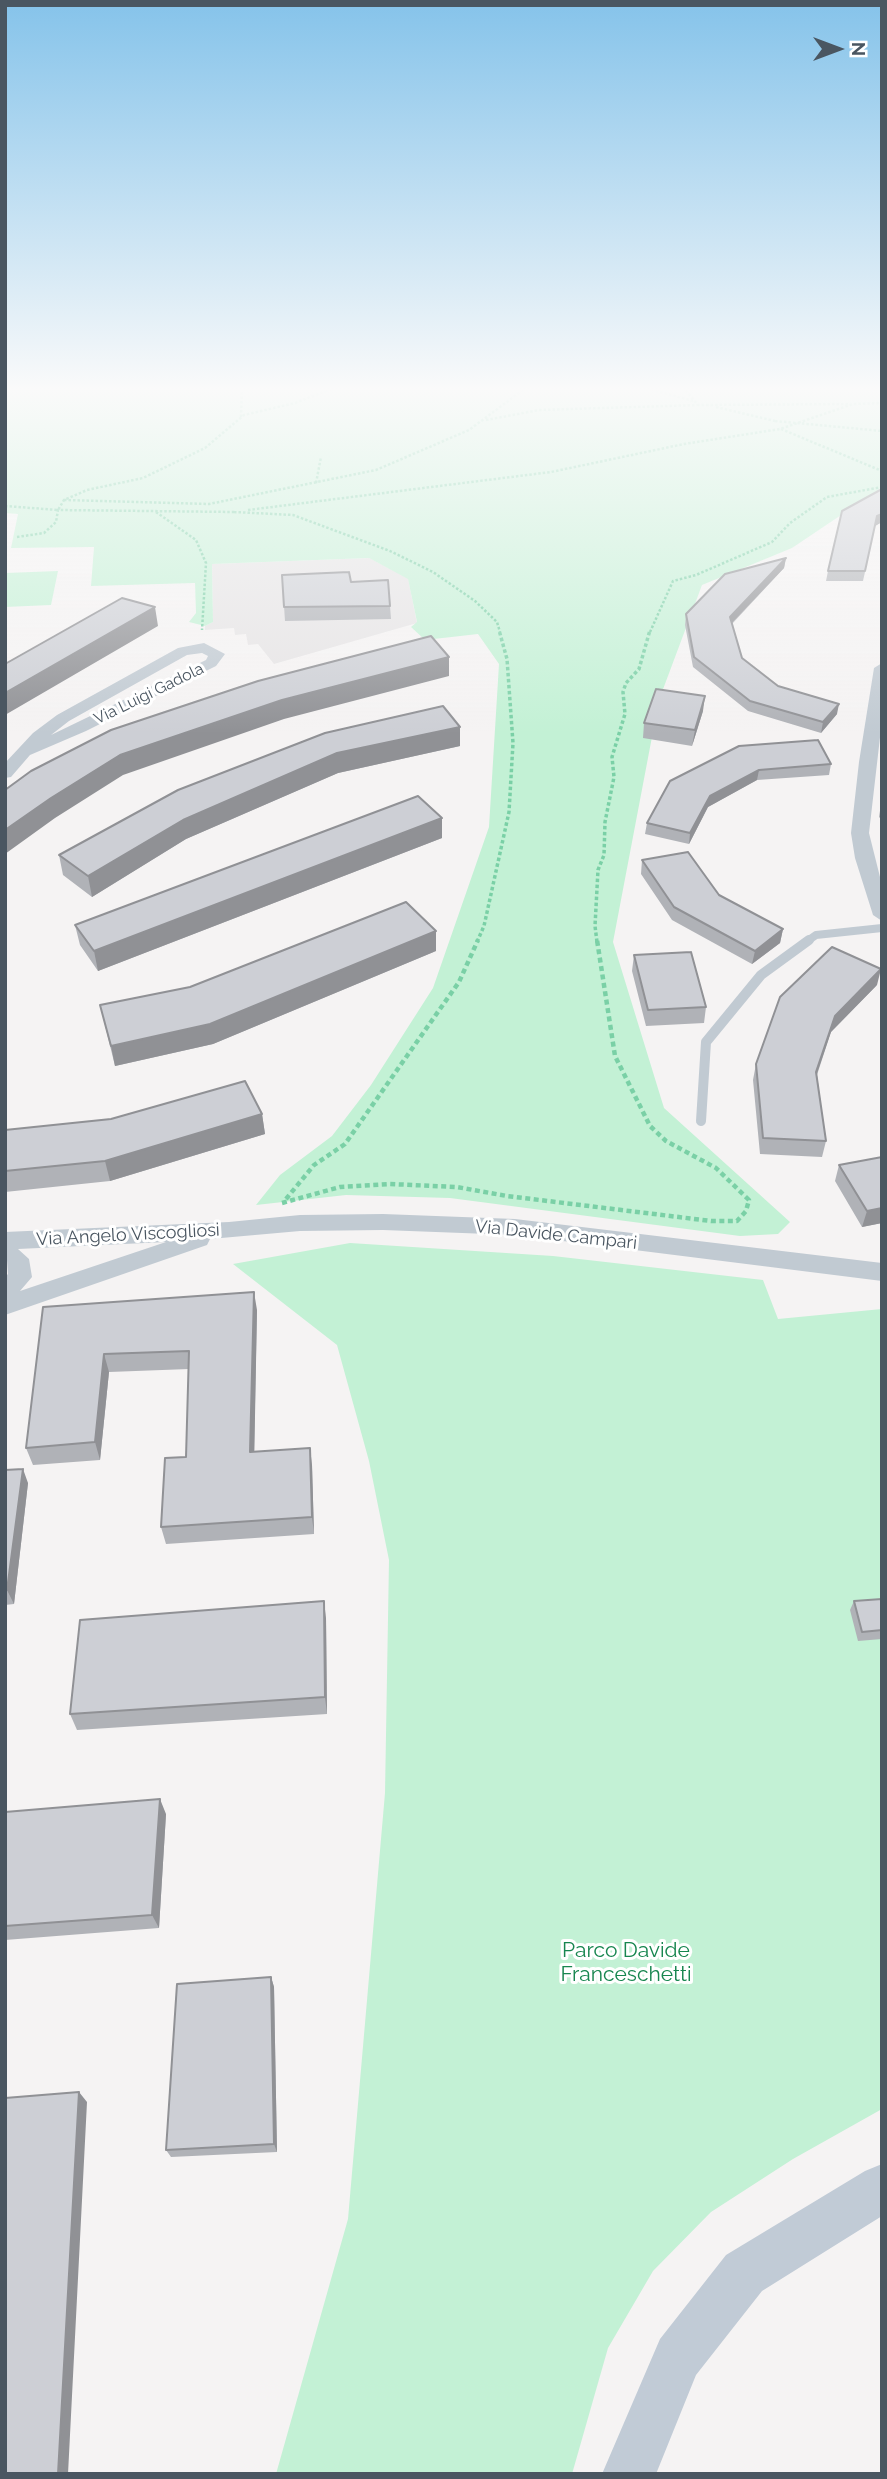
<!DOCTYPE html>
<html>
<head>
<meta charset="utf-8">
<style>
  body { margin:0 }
  #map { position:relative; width:887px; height:2479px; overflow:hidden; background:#f5f3f3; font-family:Raleway,sans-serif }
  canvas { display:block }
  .frame { position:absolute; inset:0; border:7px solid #4a5661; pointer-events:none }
  .north { position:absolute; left:803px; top:14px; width:70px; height:70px; -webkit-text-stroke:5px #fff; paint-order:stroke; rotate:90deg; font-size:19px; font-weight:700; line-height:28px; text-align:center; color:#4a5661 }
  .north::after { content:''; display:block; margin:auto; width:24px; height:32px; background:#4a5661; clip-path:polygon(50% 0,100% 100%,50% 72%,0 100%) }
</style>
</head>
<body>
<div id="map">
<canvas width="887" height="2479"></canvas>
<div class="frame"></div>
<div class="north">N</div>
</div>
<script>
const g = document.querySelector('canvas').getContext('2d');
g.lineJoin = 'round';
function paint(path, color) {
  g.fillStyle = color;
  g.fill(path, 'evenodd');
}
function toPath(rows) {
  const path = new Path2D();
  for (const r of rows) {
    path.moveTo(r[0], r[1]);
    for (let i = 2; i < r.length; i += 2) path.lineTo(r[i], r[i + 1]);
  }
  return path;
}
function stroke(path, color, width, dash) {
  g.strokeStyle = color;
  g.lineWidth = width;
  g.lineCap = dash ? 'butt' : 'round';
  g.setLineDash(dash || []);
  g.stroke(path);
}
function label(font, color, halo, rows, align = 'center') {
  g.font = font + ' Raleway,sans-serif';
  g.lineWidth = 6;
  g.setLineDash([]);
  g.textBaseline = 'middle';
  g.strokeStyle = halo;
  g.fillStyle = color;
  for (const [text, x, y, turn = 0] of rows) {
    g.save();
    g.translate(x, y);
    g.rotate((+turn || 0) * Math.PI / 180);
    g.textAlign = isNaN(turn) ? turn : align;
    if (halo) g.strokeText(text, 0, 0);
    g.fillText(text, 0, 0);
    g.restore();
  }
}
paint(toPath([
  [369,558,408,578,417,623,274,664,258,644,248,645,246,634,235,635,234,628,205,630,205,626,213,622,212,564]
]), '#e6e4e5');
paint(toPath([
  [5,387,882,387,882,497,865,499,792,548,702,585,659,700,613,942,664,1108,790,1222,778,1234,740,1236,450,1198,346,1195,256,1205,280,1175,332,1136,371,1085,433,988,489,827,499,664,478,634,425,640,411,627,417,622,408,579,369,558,212,564,213,622,205,626,189,622,196,613,195,583,91,586,94,547,11,548,18,514,5,513],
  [58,571,51,605,5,607,6,573],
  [350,1243,553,1256,763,1280,778,1319,882,1309,882,2109,793,2159,711,2212,653,2271,608,2348,572,2474,276,2474,348,2219,385,1793,389,1560,369,1461,337,1345,233,1264]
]), '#c3f1d5');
stroke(toPath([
  [643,387,693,401],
  [683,387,698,405,848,404],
  [716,407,775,421],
  [241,417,242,387],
  [486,420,539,410,698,405],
  [775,421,882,431],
  [781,429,882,471],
  [316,483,321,457],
  [64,500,209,504,376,470,469,430,527,387],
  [5,506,58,510,64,500,87,490,143,478,205,448,244,415,295,403,336,387],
  [248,510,551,472,684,444,780,429,853,404,882,403],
  [156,512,196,540,206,563,202,630],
  [234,512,293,515,390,551,433,572,475,601,497,622,500,632],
  [17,537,44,533,56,522,58,510,235,512],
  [650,632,673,581,696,575,772,542,790,523,827,497,882,487]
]), '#7ad0a6', 2.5, [2.5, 2]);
stroke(toPath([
  [477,942,484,926,509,812,513,743,507,659,499,630],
  [597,942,595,926,598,870,604,855,605,822,614,777,612,757,625,714,623,692,626,683,639,669,650,630]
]), '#7ad0a6', 3.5, [3.5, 2.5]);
stroke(toPath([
  [286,1199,314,1165,345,1144,459,982,478,940],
  [282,1203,340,1187,390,1184,457,1187,507,1196,711,1221,737,1221,746,1211,749,1200,716,1168,666,1141,650,1126,615,1056,597,940]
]), '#7ad0a6', 4.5, [5, 3.5]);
stroke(toPath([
  [806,942,816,935,882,928]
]), '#c1cad2', 8);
stroke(toPath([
  [701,1121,706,1042,761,975,809,940]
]), '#c1cad2', 10);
paint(toPath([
  [204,643,225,654,216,666,86,731,30,755,11,777,5,778,5,763,33,733,57,715,178,648,204,643],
  [202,653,208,656,206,660,51,735,69,721,187,655,202,653],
  [882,663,882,720,869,833,882,885,882,921,873,915,855,858,851,833,859,762,874,668,882,663],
  [383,1214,515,1219,882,1263,882,1281,515,1235,383,1230,300,1231,210,1239,207,1245,5,1315,5,1277,8,1274,5,1232,229,1222,300,1215,383,1214],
  [166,1242,20,1291,32,1277,29,1259,18,1249,166,1242]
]), '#c1cad2');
paint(toPath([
  [882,2164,882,2216,762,2291,696,2375,656,2474,602,2474,660,2339,726,2255,865,2171,882,2164]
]), '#c1cbd6');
paint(toPath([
  [882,489,882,522,875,526,863,581,826,581,828,571],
  [786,558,784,568,732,624,742,658,778,686,837,714,821,733,748,711,693,667,685,625,686,614],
  [282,575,351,582,390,606,391,619,285,621],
  [703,711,692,746,643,738,644,723],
  [460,727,460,746,338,773,186,839,92,897,63,875,59,855],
  [739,746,831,764,829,775,757,780,708,807,689,844,645,834,647,823],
  [882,798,882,820,879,817],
  [442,818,442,838,98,971,80,945,75,925],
  [642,860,719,895,783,929,780,943,752,964,672,920,641,874],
  [436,951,213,1044,115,1066,100,1005],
  [634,955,706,1007,704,1023,646,1026,632,971],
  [877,985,831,1032,817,1075,826,1141,822,1157,760,1154,753,1080,756,1064],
  [262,1114,265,1134,110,1181,5,1192,5,1130,111,1119],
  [882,1157,882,1223,862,1227,835,1181,839,1165],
  [43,1307,257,1310,254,1452,312,1465,314,1534,166,1544,161,1527,186,1457,189,1369,109,1372,100,1460,33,1465,26,1448],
  [5,1470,28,1483,14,1604,5,1605],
  [882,1599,882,1639,858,1641,850,1610,854,1601],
  [326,1618,327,1714,77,1730,70,1714],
  [5,1812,166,1814,159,1928,5,1940],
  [271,1977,274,1987,277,2152,171,2157,166,2150]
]), '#b0b2b7');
paint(toPath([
  [882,514,882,522,875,526,863,581,877,516],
  [786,558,784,568,728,627,730,617],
  [155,607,158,626,5,715,5,693],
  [449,657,449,676,284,719,123,775,55,818,5,854,5,830,51,798,120,755,282,700],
  [705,696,703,711,692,746,695,730],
  [839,704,837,714,821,733,823,722],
  [460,727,460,746,338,773,186,839,92,897,88,876,183,820,337,753],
  [759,770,757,780,708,807,689,844,690,833,710,796],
  [442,818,442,838,98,971,94,951],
  [783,929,780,943,752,964,755,951],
  [436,931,436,951,213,1044,115,1066,111,1046],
  [881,969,877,985,831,1032,812,1088,816,1072,835,1016],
  [262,1114,265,1134,110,1181,105,1161],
  [882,1208,882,1223,862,1227,867,1211],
  [254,1292,257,1310,254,1469,250,1452],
  [104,1354,109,1372,100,1460,95,1442],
  [310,1448,312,1465,314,1534,312,1517],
  [23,1469,28,1483,14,1604,7,1590],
  [324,1601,326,1618,327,1714,325,1697],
  [160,1799,166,1814,159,1928,152,1915],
  [271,1977,274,1987,277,2152,274,2144],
  [79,2092,87,2102,68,2474,58,2474]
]), '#909195');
const building = toPath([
  [882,489,882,514,877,516,865,571,828,571,842,511,882,489],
  [786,558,730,617,742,658,778,686,839,704,823,722,750,701,694,657,686,614,725,574,786,558],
  [349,572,351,582,388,580,390,606,284,607,282,575,349,572],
  [122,598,155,607,5,693,5,664,122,598],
  [431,636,449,657,282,700,120,755,51,798,5,830,5,790,31,771,111,730,258,681,431,636],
  [656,689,705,696,695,730,644,723,656,689],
  [443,706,460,727,337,753,183,820,88,876,59,855,178,790,325,733,443,706],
  [818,740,831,764,759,770,710,796,690,833,647,823,670,781,739,746,818,740],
  [418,796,442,818,94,951,75,925,418,796],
  [688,852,719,895,783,929,755,951,674,907,642,860,688,852],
  [406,902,436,931,210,1024,111,1046,100,1005,190,987,406,902],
  [832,947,881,969,835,1016,816,1072,826,1141,763,1138,756,1064,780,997,832,947],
  [691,952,706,1007,648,1010,634,955,691,952],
  [245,1081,262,1114,105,1161,5,1171,5,1130,111,1119,245,1081],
  [882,1157,882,1208,867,1211,839,1165,882,1157],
  [254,1292,250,1452,310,1448,312,1517,161,1527,165,1458,186,1457,189,1351,104,1354,95,1442,26,1448,43,1307,254,1292],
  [23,1469,7,1590,5,1590,5,1470,23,1469],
  [882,1599,882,1630,862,1632,854,1601,882,1599],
  [324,1601,325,1697,70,1714,80,1620,324,1601],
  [160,1799,152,1915,5,1926,5,1812,160,1799],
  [271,1977,274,2144,166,2150,177,1984,271,1977],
  [79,2092,58,2474,5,2474,5,2098,79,2092]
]);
paint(building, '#cdcfd5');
stroke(building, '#909195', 2);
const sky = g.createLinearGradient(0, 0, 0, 734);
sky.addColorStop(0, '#85c3ea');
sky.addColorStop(0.53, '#fafafa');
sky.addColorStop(1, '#fafafa00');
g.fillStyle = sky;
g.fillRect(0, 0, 887, 734);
label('16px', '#4a5661', '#fff', [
  ["Via Luigi Gadola",149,694,-26]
]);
label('18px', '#4a5661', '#fff', [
  ["Via Angelo Viscogliosi",128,1235,-3],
  ["Via Davide Campari",556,1235,6]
]);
label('21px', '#17864f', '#fff', [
  ["Parco Davide",626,1951],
  ["Franceschetti",626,1975]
]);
</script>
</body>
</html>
